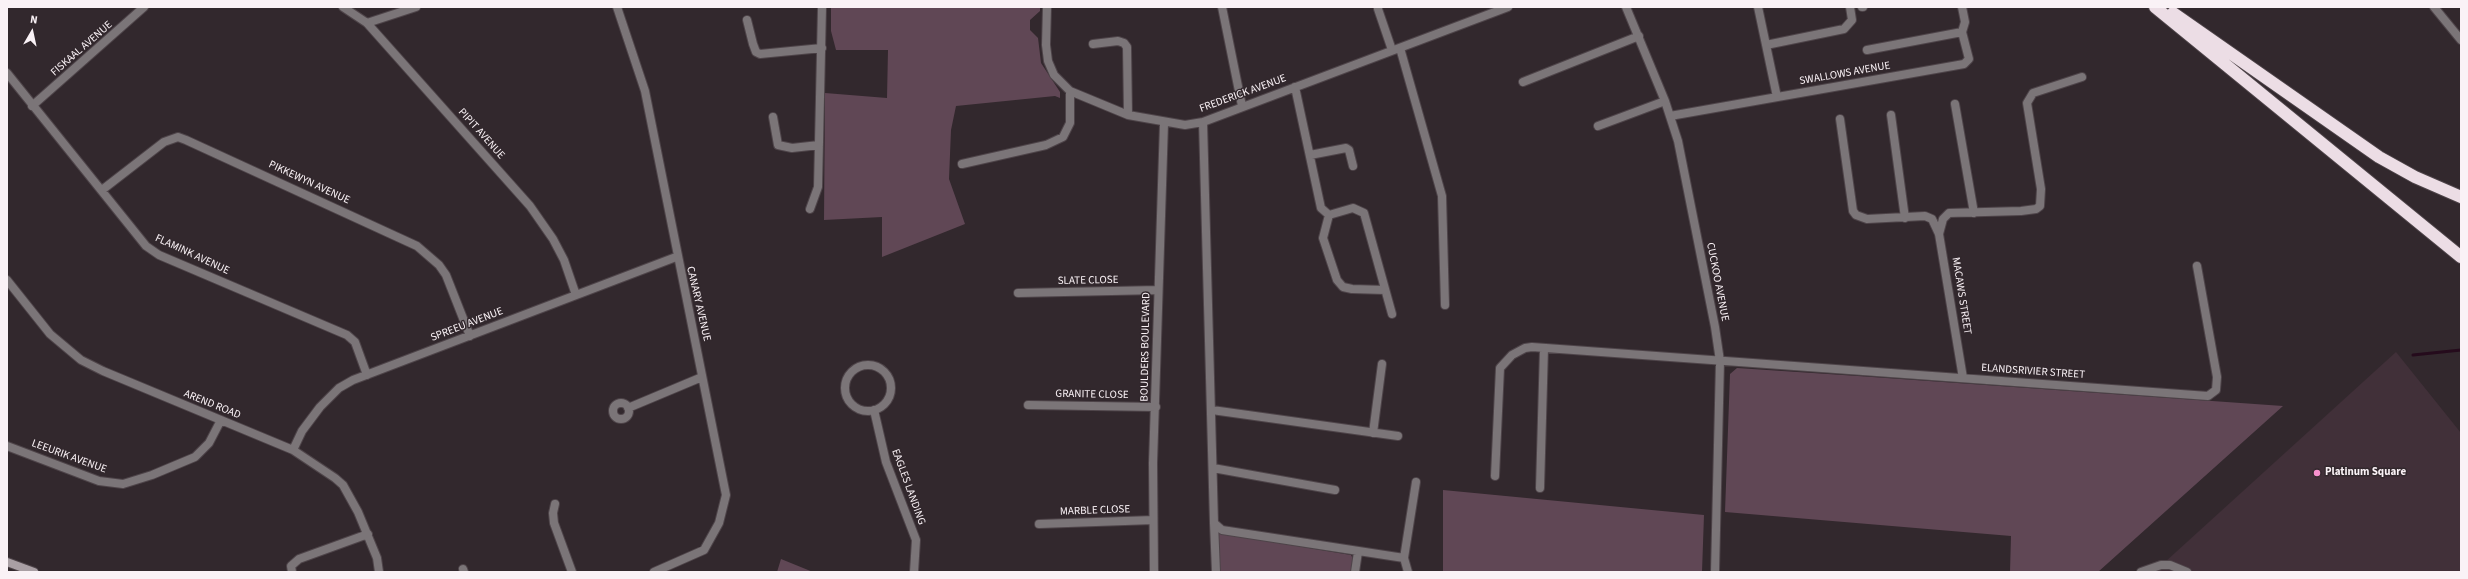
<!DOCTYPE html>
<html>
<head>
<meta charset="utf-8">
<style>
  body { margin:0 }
  #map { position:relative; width:2468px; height:579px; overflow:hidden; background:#32282d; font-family:"Source Sans 3",sans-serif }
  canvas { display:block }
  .frame { position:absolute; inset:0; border:8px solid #faf2f6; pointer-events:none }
  .north { position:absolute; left:12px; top:12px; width:40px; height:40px; -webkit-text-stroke:3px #32282d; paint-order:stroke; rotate:9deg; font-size:11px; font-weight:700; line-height:16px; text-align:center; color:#faf2f6 }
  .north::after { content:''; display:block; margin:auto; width:14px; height:18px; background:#faf2f6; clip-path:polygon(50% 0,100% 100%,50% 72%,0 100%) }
</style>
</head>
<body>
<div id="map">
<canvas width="2468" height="579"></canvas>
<div class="frame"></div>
<div class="north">N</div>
</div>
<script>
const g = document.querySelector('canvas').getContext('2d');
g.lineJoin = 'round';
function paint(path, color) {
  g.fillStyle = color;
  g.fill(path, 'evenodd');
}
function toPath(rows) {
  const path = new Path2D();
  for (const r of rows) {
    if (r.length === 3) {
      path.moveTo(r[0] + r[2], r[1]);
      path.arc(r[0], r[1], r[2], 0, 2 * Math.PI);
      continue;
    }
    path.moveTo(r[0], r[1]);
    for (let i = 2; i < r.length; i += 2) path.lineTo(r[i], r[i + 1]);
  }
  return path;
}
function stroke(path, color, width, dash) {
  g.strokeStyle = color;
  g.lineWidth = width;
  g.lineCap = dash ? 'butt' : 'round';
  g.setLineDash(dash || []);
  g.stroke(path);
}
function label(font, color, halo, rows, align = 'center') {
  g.font = font + ' "Source Sans 3",sans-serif';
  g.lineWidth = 3;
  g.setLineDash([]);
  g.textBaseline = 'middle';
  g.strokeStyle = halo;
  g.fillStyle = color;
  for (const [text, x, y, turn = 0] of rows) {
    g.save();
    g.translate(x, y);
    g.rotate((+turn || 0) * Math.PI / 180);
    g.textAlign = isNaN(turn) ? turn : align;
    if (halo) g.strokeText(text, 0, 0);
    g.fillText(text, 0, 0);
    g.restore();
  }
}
paint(toPath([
  [2396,352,2461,433,2461,572,2154,572]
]), '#413039');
paint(toPath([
  [831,7,1040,7,1040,11,1030,20,1030,30,1038,38,1041,63,1060,92,1060,98,1055,96,956,106,951,130,949,179,965,224,882,257,882,217,824,220,825,93,887,98,888,50,836,50,831,31],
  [1737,368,1858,376,2283,406,2098,572,2010,572,2011,536,1725,512,1730,374],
  [1443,490,1704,515,1702,572,1443,572],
  [1219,533,1351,555,1353,559,1351,572,1219,572],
  [781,559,813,572,777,572]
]), '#604755');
stroke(toPath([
  [2413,355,2461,350]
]), '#250b1c', 3);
const street = toPath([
  [343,7,367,23,530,206,553,239,564,260,576,295],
  [617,7,645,91,726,495,719,523,704,550,654,572],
  [1047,7,1046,45,1048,61,1054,75,1070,91,1128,115,1185,125,1203,122,1508,7],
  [1222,7,1242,106],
  [1626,7,1665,101,1678,141,1715,327,1720,361,1715,572],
  [1758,7,1777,97],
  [1862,7,1863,7],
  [2434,7,2461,40],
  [1378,9,1392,50],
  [747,20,753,44,756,52,760,54,822,48],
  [367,23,416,7],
  [1093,44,1118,41,1124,43,1127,47,1128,115],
  [1766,45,1844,29,1852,20,1850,7],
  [1400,48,1442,196,1445,305],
  [1867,50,1962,32],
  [7,73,146,246,159,255,347,335,355,342,367,375],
  [1523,82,1639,36],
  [1295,87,1321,208,1329,215,1353,208,1364,213,1392,314],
  [1955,104,1974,213],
  [32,106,144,7],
  [1891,115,1905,218],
  [1670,116,1964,64,1969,59,1962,32,1965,22,1962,7],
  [773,117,778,145,792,148,819,145],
  [1840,119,1853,211,1856,215,1867,219,1925,216,1932,219,1939,234,1963,378],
  [1203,122,1214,523,1222,530,1404,558,1416,482],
  [1598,126,1665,101],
  [1310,155,1346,148,1349,150,1353,166],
  [962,164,1046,145,1063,137,1070,123,1070,91],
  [102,190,164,142,178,137,186,140,417,246,439,265,446,275,470,336],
  [810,209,818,187,822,7],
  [1329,215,1323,238,1337,280,1343,287,1352,289,1385,290],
  [1939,234,1943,219,1949,213,2021,211,2036,209,2040,206,2041,189,2027,103,2033,93,2082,77],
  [7,280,50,334,81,360,103,371,293,450,335,478,343,485,358,512,377,558,379,572],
  [1018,293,1158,290],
  [868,388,23],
  [621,411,8],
  [1028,405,1156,407],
  [628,408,702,377],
  [874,410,886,462,916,540,914,572],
  [1212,410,1398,436],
  [1373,433,1382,364],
  [7,446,99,481,123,484,152,475,195,457,209,443,221,420],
  [293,450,302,431,320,407,339,388,353,380,676,257],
  [1213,468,1335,490],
  [1495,476,1500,368,1512,355,1525,348,1532,347,2208,396,2216,390,2217,377,2197,266],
  [1540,488,1544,348],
  [555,504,553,513,554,523,572,572],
  [1214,523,1216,572],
  [1039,524,1153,520],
  [1404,558,1408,572],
  [463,569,464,572],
  [292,572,291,566,299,559,368,534],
  [1154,572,1153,463,1164,123],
  [1355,572,1358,552],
  [2141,572,2161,565,2170,565,2187,572]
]);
const secondary = toPath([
  [7,562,34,572]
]);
const highway = toPath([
  [2155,7,2461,257],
  [2173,13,2379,157,2415,177,2461,197]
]);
stroke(street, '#4e4449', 10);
stroke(secondary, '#4e4449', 10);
stroke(highway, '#4e4449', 14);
stroke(street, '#7b7578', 8);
stroke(secondary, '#a99fa4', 8);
stroke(highway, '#ecdde5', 12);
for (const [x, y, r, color] of [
  [2317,473,4,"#f790cd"]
]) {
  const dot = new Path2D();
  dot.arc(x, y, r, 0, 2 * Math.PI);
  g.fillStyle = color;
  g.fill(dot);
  stroke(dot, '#32282d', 1.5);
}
label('11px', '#faf2f6', '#32282d', [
  ["FISKAAL AVENUE",82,49,-41],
  ["SWALLOWS AVENUE",1845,74,-10],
  ["FREDERICK AVENUE",1243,94,-20],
  ["PIPIT AVENUE",481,134,48],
  ["PIKKEWYN AVENUE",309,183,25],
  ["FLAMINK AVENUE",192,255,25],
  ["SLATE CLOSE",1088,281,-1],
  ["CUCKOO AVENUE",1717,282,79],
  ["MACAWS STREET",1961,296,81],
  ["CANARY AVENUE",698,304,77],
  ["SPREEU AVENUE",467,325,-21],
  ["BOULDERS BOULEVARD",1146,347,-89],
  ["ELANDSRIVIER STREET",2033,372,4],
  ["GRANITE CLOSE",1092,395,1],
  ["AREND ROAD",212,405,22],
  ["LEEURIK AVENUE",69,457,20],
  ["EAGLES LANDING",908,487,70],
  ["MARBLE CLOSE",1095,511,-2]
]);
label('bold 11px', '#faf2f6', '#32282d', [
  ["Platinum Square",2325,473]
], 'left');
</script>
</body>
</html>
